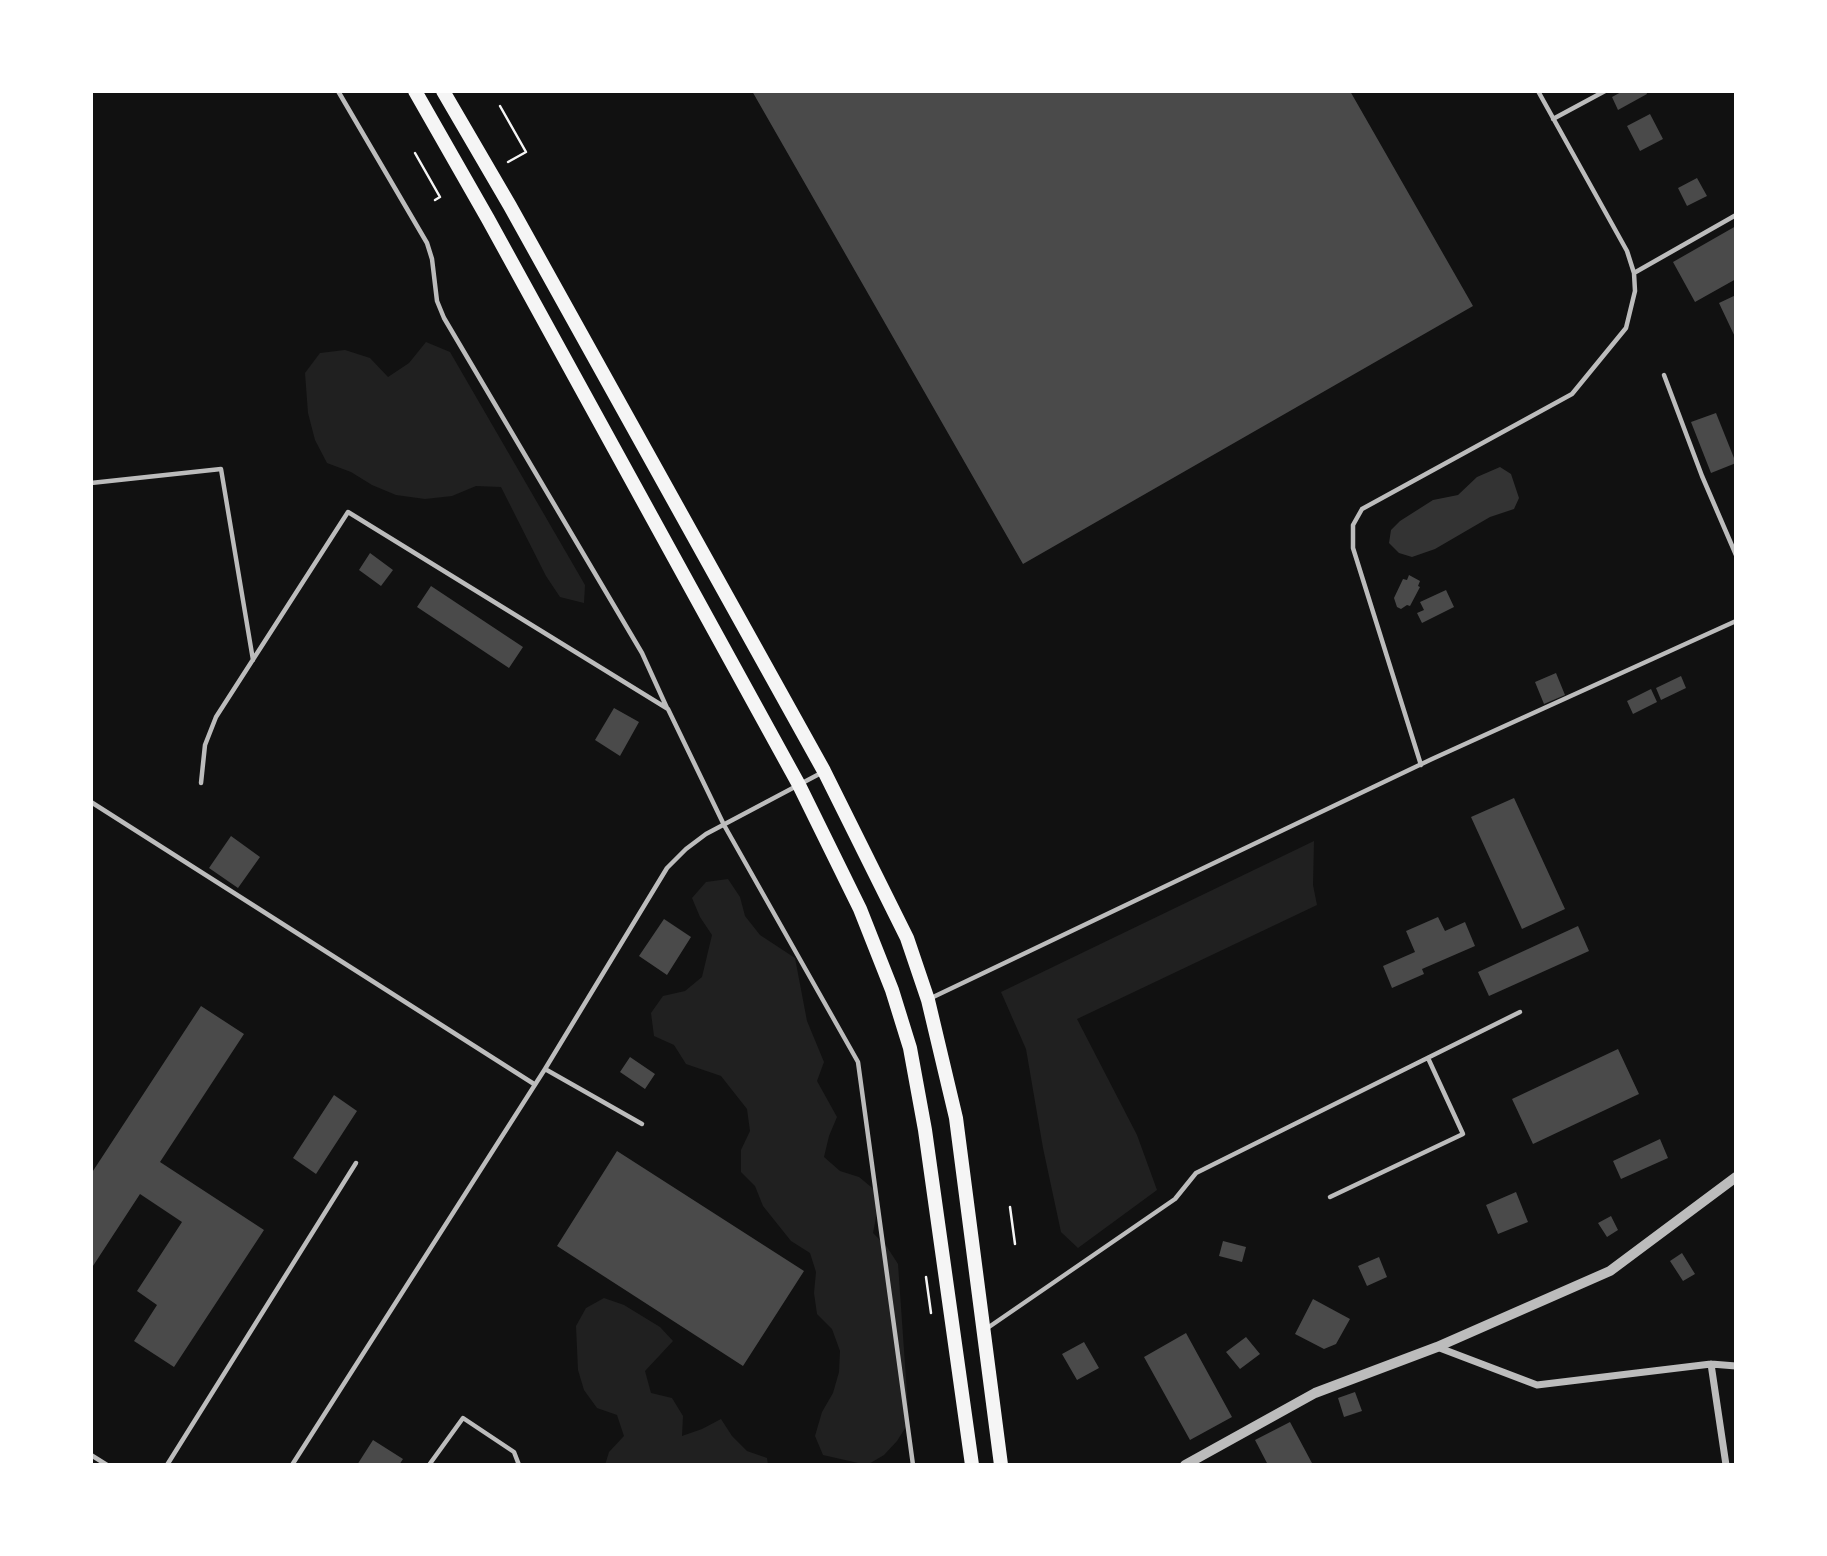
<!DOCTYPE html>
<html>
<head>
<meta charset="utf-8">
<style>
  body { margin:0 }
  #map { position:relative; width:1827px; height:1556px; overflow:hidden; background:#111; font-family:Overpass,sans-serif }
  canvas { display:block }
  .frame { position:absolute; inset:0; border:93px solid #fff; pointer-events:none }
</style>
</head>
<body>
<div id="map">
<canvas width="1827" height="1556"></canvas>
<div class="frame"></div>
</div>
<script>
const g = document.querySelector('canvas').getContext('2d');
g.lineJoin = 'round';
function paint(path, color) {
  g.fillStyle = color;
  g.fill(path, 'evenodd');
}
function toPath(rows) {
  const path = new Path2D();
  for (const r of rows) {
    path.moveTo(r[0], r[1]);
    for (let i = 2; i < r.length; i += 2) path.lineTo(r[i], r[i + 1]);
  }
  return path;
}
function stroke(path, color, width, dash) {
  g.strokeStyle = color;
  g.lineWidth = width;
  g.lineCap = dash ? 'butt' : 'round';
  g.setLineDash(dash || []);
  g.stroke(path);
}
paint(toPath([
  [426,342,450,352,585,585,584,603,560,597,546,576,501,487,476,486,452,496,425,499,396,495,372,485,351,472,327,463,315,440,308,413,305,373,320,353,345,350,370,358,388,377,409,363],
  [1314,841,1313,885,1317,905,1077,1019,1137,1135,1157,1190,1078,1248,1061,1232,1043,1148,1026,1049,1001,992],
  [728,879,740,897,745,916,760,935,795,958,807,1021,824,1062,817,1081,837,1117,829,1136,824,1157,840,1171,859,1177,876,1191,877,1212,873,1233,887,1247,898,1264,909,1422,897,1441,884,1455,867,1465,823,1455,815,1436,822,1412,833,1393,839,1372,840,1351,832,1329,817,1314,814,1293,816,1272,810,1253,791,1241,763,1206,755,1186,741,1172,741,1150,750,1131,747,1109,721,1076,686,1064,674,1045,654,1036,651,1013,663,996,685,991,702,977,712,935,700,917,692,898,706,882],
  [604,1298,624,1305,660,1327,673,1341,645,1371,651,1393,672,1398,683,1416,682,1436,702,1429,721,1419,732,1436,747,1451,767,1458,768,1465,605,1465,609,1452,624,1436,617,1415,597,1408,584,1390,578,1370,576,1326,586,1308]
]), '#202020');
paint(toPath([
  [1500,467,1511,474,1519,498,1514,509,1490,517,1435,549,1412,557,1399,553,1389,543,1391,530,1400,521,1433,500,1458,495,1477,477]
]), '#333');
paint(toPath([
  [752,91,1350,91,1473,306,1023,564],
  [1623,91,1646,91,1647,94,1618,110,1612,97],
  [1650,114,1663,139,1640,151,1627,126],
  [1697,178,1707,196,1687,206,1678,188],
  [1736,226,1736,279,1695,302,1673,262],
  [1736,295,1736,339,1719,303],
  [1716,413,1736,463,1711,473,1691,422],
  [370,553,393,570,381,586,359,570],
  [1409,575,1420,581,1418,586,1420,587,1410,606,1407,605,1401,609,1397,607,1394,598,1403,579,1407,580],
  [431,586,523,647,509,668,417,607],
  [1446,590,1454,607,1422,623,1417,613,1424,610,1420,602],
  [1556,673,1565,695,1544,704,1535,682],
  [1681,676,1686,688,1661,700,1656,688],
  [1651,689,1657,702,1633,714,1627,701],
  [614,708,639,722,620,756,595,740],
  [1514,798,1565,909,1522,929,1471,817],
  [231,836,260,857,238,888,209,868],
  [1438,917,1445,931,1465,922,1475,946,1422,969,1424,974,1392,988,1383,966,1415,952,1406,931],
  [664,919,691,937,667,975,639,956],
  [1578,926,1589,951,1489,996,1478,972],
  [201,1006,244,1034,160,1162,264,1230,174,1367,134,1341,157,1305,137,1291,182,1222,140,1194,91,1269,91,1174],
  [1618,1049,1639,1094,1533,1144,1512,1099],
  [630,1057,655,1074,645,1089,620,1072],
  [334,1095,357,1111,316,1174,293,1158],
  [1660,1139,1668,1158,1621,1179,1613,1161],
  [617,1151,804,1271,743,1366,557,1246],
  [1516,1192,1528,1222,1498,1234,1486,1205],
  [1611,1216,1618,1230,1607,1237,1598,1223],
  [1223,1241,1246,1247,1242,1262,1219,1256],
  [1682,1253,1695,1274,1683,1281,1670,1261],
  [1379,1257,1387,1277,1367,1286,1358,1266],
  [1313,1299,1350,1319,1336,1344,1324,1349,1295,1334],
  [1186,1333,1232,1417,1190,1440,1144,1357],
  [1246,1337,1260,1354,1240,1369,1226,1352],
  [1084,1342,1099,1368,1077,1380,1062,1354],
  [1355,1392,1362,1411,1344,1417,1338,1398],
  [1290,1422,1313,1465,1268,1465,1255,1440],
  [373,1440,403,1459,399,1465,357,1465]
]), '#4a4a4a');
stroke(toPath([
  [500,106,526,152,508,162],
  [415,153,440,197,435,200],
  [1010,1207,1015,1244],
  [926,1277,931,1313]
]), '#f5f5f5', 2.5);
stroke(toPath([
  [338,91,427,243,432,259,437,301,444,318,642,653,667,708],
  [1553,119,1605,91],
  [1634,273,1736,215],
  [1664,375,1702,476,1736,555],
  [91,483,221,469,253,660],
  [1421,765,1353,548,1353,525,1362,509,1572,394,1626,328,1635,291,1634,273,1627,251,1538,91],
  [201,783,205,745,216,717,348,512,668,709,724,825,858,1062,913,1465],
  [91,802,534,1084],
  [929,999,1432,759,1736,621],
  [642,1124,545,1069,667,868,686,849,706,834,823,772],
  [1330,1197,1463,1134,1428,1058],
  [986,1329,1175,1199,1196,1173,1520,1012],
  [91,1455,107,1465],
  [167,1465,356,1163],
  [292,1465,545,1069],
  [429,1465,463,1418,514,1452,519,1465]
]), '#bcbcbc', 4.5);
stroke(toPath([
  [1437,1347,1537,1385,1711,1364,1736,1366],
  [1711,1364,1726,1465]
]), '#bcbcbc', 7);
stroke(toPath([
  [1185,1465,1315,1393,1437,1347,1610,1271,1736,1177]
]), '#bcbcbc', 10);
stroke(toPath([
  [415,91,488,219,799,785,860,909,892,990,910,1048,925,1130,972,1465],
  [443,91,510,206,824,771,907,938,928,1000,956,1118,1001,1465]
]), '#f5f5f5', 14);
</script>
</body>
</html>
